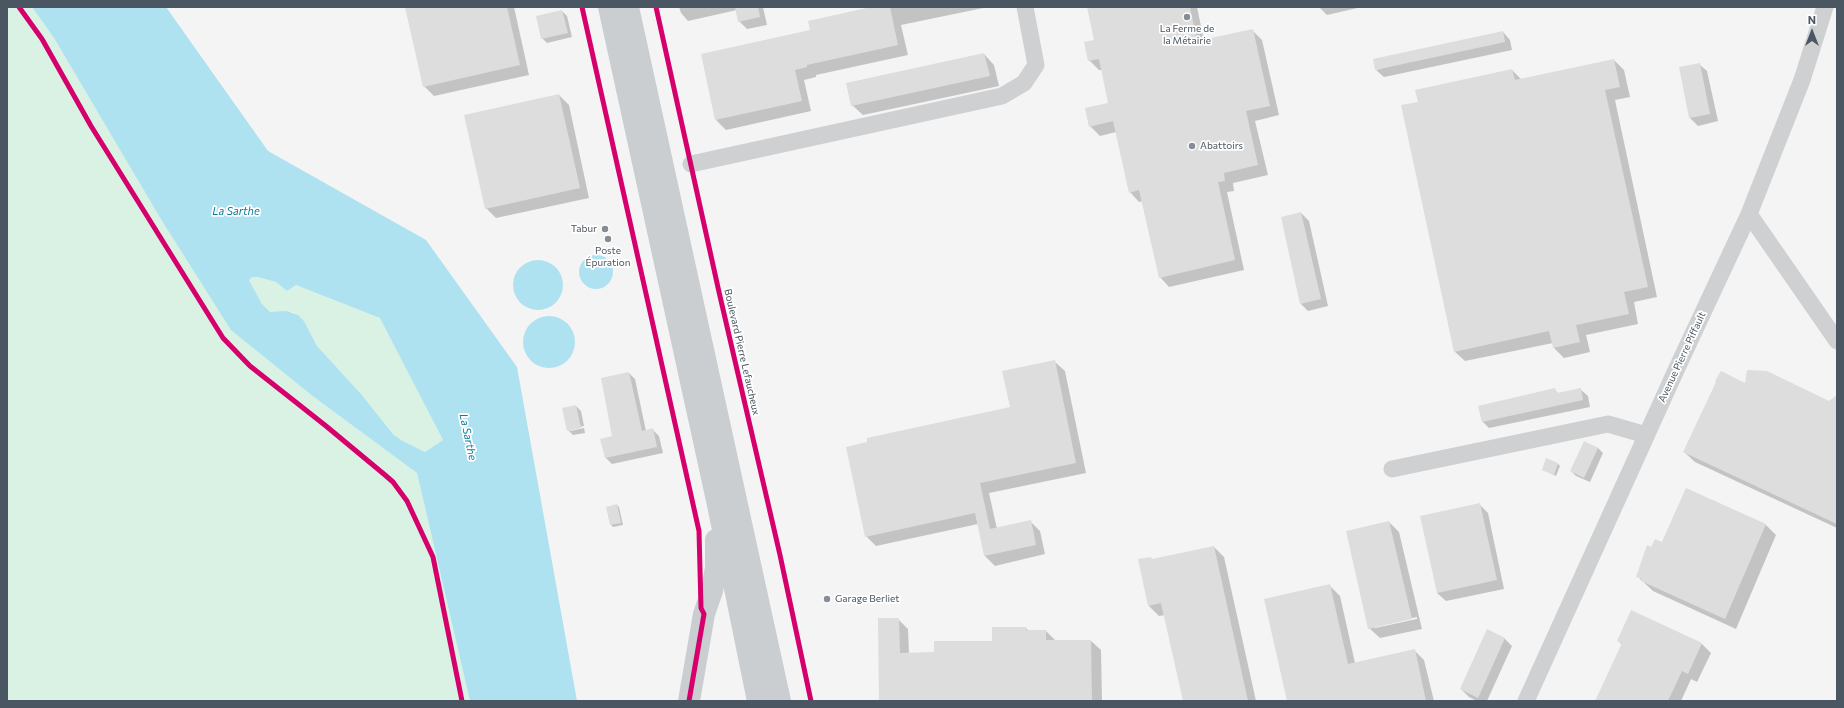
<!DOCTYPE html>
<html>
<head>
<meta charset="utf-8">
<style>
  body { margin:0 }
  #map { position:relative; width:1844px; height:708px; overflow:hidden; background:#f4f4f4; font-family:Commissioner,sans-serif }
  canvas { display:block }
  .frame { position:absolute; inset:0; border:8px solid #4a5661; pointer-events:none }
  .north { position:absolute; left:1792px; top:12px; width:40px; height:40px; -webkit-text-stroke:3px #fff; paint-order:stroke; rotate:0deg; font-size:11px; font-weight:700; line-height:16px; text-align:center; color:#4a5661 }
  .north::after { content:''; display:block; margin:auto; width:14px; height:18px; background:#4a5661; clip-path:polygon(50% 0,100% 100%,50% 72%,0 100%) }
</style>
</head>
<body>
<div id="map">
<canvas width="1844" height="708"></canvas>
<div class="frame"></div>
<div class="north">N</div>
</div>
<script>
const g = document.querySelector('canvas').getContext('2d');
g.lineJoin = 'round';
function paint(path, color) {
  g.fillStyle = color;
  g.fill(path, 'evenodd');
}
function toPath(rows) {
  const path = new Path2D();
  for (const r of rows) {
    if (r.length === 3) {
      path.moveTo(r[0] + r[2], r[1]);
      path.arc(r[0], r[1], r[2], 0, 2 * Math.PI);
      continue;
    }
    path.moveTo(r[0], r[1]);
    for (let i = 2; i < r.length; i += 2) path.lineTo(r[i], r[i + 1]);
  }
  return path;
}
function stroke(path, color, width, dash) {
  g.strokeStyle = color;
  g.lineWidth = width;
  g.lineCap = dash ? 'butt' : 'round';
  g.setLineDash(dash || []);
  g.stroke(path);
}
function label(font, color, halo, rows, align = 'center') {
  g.font = font + ' Commissioner,sans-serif';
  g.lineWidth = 3.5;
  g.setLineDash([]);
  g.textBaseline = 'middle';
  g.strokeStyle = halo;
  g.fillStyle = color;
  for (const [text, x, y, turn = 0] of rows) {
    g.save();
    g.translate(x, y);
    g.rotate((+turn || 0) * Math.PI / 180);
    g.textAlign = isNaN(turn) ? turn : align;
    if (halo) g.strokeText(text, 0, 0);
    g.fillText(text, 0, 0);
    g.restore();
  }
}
paint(toPath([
  [7,7,32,7,54,38,159,216,314,397,417,473,470,701,7,701],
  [252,277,258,277,276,282,287,291,296,285,381,318,443,440,425,452,401,440,393,434,361,394,317,346,304,321,293,312,270,312,262,304,249,280]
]), '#d9f2e3');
paint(toPath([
  [32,7,166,7,268,151,426,240,517,367,577,701,470,701,417,473,314,397,231,330,159,216,54,38],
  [252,277,258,277,276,282,287,291,296,285,380,318,443,440,425,452,401,440,393,434,361,394,317,346,304,321,298,315,287,311,270,312,262,304,249,280],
  [596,272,17],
  [538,285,25],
  [549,342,26]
]), '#aee2f0');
paint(toPath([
  [406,7,514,7,529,75,434,96,424,86],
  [679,7,763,7,767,25,747,29,739,21,737,10,688,21,681,13],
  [876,7,988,7,901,25,908,55,816,75,816,77,804,80,811,111,726,130,716,120,811,31],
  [1088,7,1197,7,1204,41,1252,30,1262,40,1279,115,1255,121,1268,175,1233,183,1234,191,1227,192,1244,270,1169,287,1160,277,1143,201,1139,202,1130,192,1116,132,1100,136,1090,126,1110,104,1102,70,1099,70,1089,60,1095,41],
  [1319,7,1362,7,1327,15],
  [562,11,567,16,572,37,547,43,542,38],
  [1503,32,1510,40,1512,50,1384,77,1376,70],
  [984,54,994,65,999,86,863,115,852,105],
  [1614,60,1624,70,1630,97,1615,100,1657,297,1634,302,1638,324,1586,335,1590,352,1564,358,1554,348,1553,343,1465,361,1454,351,1419,103,1512,70,1522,80],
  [1699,64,1707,71,1718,121,1698,126,1690,118,1680,68],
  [559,95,569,105,589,198,496,218,486,208],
  [1301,213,1309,221,1328,306,1308,311,1300,303],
  [1055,362,1065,371,1086,473,989,493,997,529,1030,521,1040,531,1045,554,995,566,985,556,978,524,876,546,866,536,1011,408],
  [629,373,635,379,646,431,653,430,659,436,663,453,612,464,606,458,602,440,614,437],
  [1746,384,1829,402,1837,402,1837,528,1695,462,1684,452],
  [1580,389,1588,396,1590,407,1489,428,1482,421,1555,390,1559,394],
  [576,406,581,411,584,426,570,429,570,431,584,428,585,433,573,435,568,430],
  [1584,442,1598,448,1603,453,1590,482,1576,476,1571,471],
  [1558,464,1560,466,1556,476,1543,470],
  [1686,489,1766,525,1776,535,1736,629,1653,591,1637,576,1651,548,1662,543],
  [1479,504,1488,513,1504,589,1446,601,1437,593],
  [617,505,619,507,623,525,613,527,611,525,607,507],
  [1389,522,1399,532,1422,629,1380,638,1369,628],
  [1417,617,1417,619,1375,628,1375,626],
  [1214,547,1224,557,1256,701,1184,701,1165,615,1159,616,1149,606,1153,560],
  [1330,586,1340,596,1355,663,1414,650,1424,660,1434,701,1289,701],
  [898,619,908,629,909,654,935,653,993,642,1026,628,1029,631,1046,631,1056,641,1091,641,1101,650,1102,701,880,701],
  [1504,638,1512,646,1487,701,1477,701,1469,697,1461,689],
  [1618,641,1702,644,1711,653,1697,682,1691,679,1681,701,1596,701,1623,645]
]), '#0003');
paint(toPath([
  [405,7,507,7,520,65,423,87],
  [735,7,758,7,760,17,738,22],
  [871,7,890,7,898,45,807,65,807,67,795,70,802,101,715,120,701,54,810,30,808,21],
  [1087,7,1190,7,1197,41,1253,29,1270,106,1246,111,1258,165,1224,173,1225,181,1218,182,1235,260,1159,278,1139,190,1129,193,1113,121,1089,127,1085,108,1108,103,1099,59,1088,61,1084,42,1094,40],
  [562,10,568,33,541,39,536,16],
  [1503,31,1505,42,1375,70,1373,59],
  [984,53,990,76,851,106,846,83],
  [1614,59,1620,87,1605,90,1648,287,1624,292,1629,314,1576,325,1580,342,1553,348,1549,331,1454,352,1401,105,1418,102,1415,90,1512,69,1515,80],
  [1700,63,1710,114,1689,118,1679,67],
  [559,94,580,188,485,209,464,115],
  [1301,212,1321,299,1300,304,1281,217],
  [1055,360,1076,463,980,483,990,529,1031,520,1036,545,984,556,975,513,865,537,846,447,867,442,867,438,1010,407,1002,371],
  [1747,370,1767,371,1829,401,1837,395,1837,524,1683,452,1716,382,1715,381,1721,371,1745,383],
  [629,372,642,431,653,428,657,447,605,458,600,439,612,436,601,378],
  [1555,388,1557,393,1581,388,1583,400,1482,422,1478,406],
  [576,405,581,428,567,431,562,408],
  [1584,441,1598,448,1584,478,1570,471],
  [1546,458,1558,463,1554,475,1542,470],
  [1686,488,1766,524,1725,619,1641,581,1642,579,1636,577,1647,545,1651,547,1655,539,1662,542],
  [1480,503,1497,580,1437,593,1420,516],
  [617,504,621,523,610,525,606,507],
  [1389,521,1412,619,1368,629,1346,531],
  [1214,546,1248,701,1183,701,1161,603,1148,606,1138,559,1151,557,1152,559],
  [1330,584,1348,664,1415,649,1426,701,1287,701,1264,599],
  [1631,610,1702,643,1688,674,1682,671,1668,701,1595,701,1622,643,1617,641],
  [878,618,899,618,900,653,934,652,934,641,992,641,992,627,1026,627,1026,630,1046,630,1046,640,1091,640,1092,701,879,701],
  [1487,629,1505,638,1478,698,1460,689]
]), '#ddddde');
stroke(toPath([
  [691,164,1002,96,1024,83,1036,65,1025,7],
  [1749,214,1837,341],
  [1392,469,1608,424,1646,435],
  [1526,701,1677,368,1749,214,1802,80,1825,7]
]), '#ced0d2', 17);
stroke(toPath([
  [609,7,718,505,758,701],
  [628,7,780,701],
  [689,701,704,614,712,591,716,567,716,540]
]), '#caced1', 22);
stroke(toPath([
  [19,7,42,39,91,126,223,338,250,366,326,426,385,475,393,482,407,501,433,557,462,701],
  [582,7,699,531,701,608,704,614,689,701],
  [656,7,719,292,780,555,811,701]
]), '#d6006c', 5);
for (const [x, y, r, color] of [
  [1187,17,4,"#868d94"],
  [1192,146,4,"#868d94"],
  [605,229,4,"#868d94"],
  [608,239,4,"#868d94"],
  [827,599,4,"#868d94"]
]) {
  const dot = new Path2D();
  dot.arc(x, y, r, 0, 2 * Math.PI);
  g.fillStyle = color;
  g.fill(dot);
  stroke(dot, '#fff', 1.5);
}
label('10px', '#4a5661', '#fff', [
  ["La Ferme de",1187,29],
  ["la Métairie",1187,41],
  ["Abattoirs",1200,146,"left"],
  ["Tabur",597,229,"right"],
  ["Poste",608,251],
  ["Épuration",608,263],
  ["Garage Berliet",835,599,"left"]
]);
label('10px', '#4a5661', '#fff', [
  ["Boulevard Pierre Lefaucheux",742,352,77],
  ["Avenue Pierre Piffault",1682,357,-65]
]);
label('italic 11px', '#0c7c9b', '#fff', [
  ["La Sarthe",236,211],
  ["La Sarthe",468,437,78]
]);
</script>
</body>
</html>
